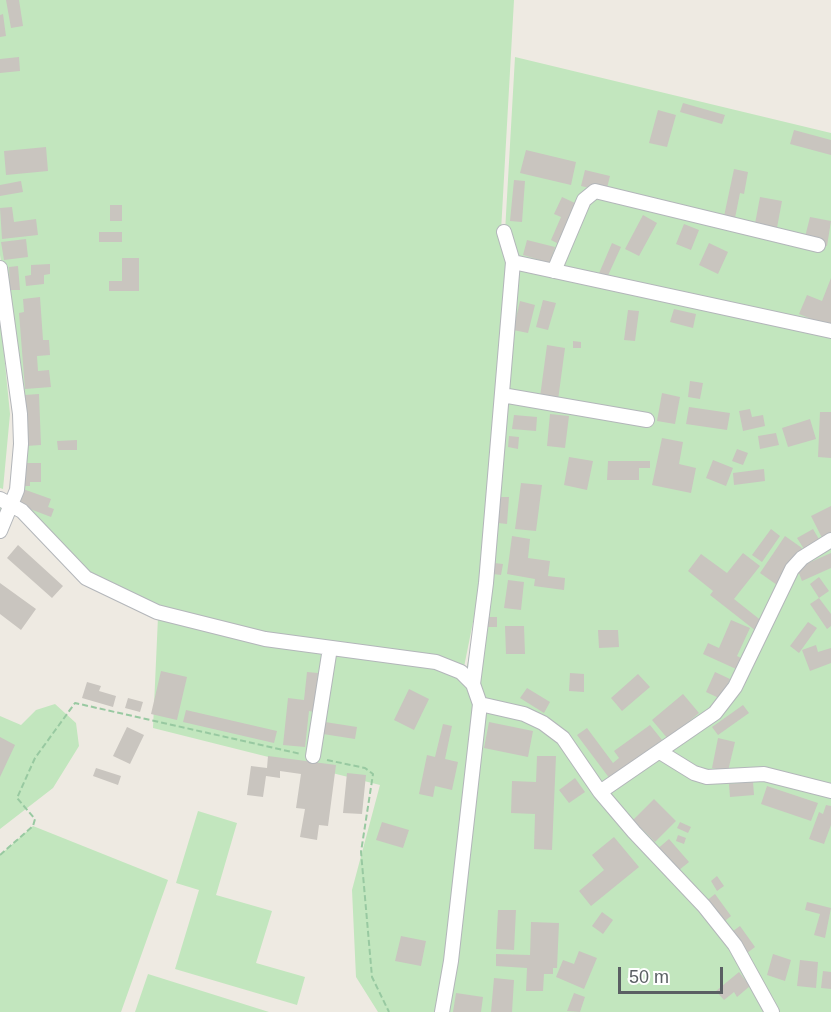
<!DOCTYPE html>
<html>
<head>
<meta charset="utf-8">
<style>
  body { margin:0 }
  #map { position:relative; width:831px; height:1012px; overflow:hidden; background:#eeeae2; font-family:Helvetica,sans-serif }
  canvas { display:block }
  .scale { position:absolute; left:618px; top:967px; width:105px; height:27px; box-sizing:border-box; border:3px solid #5a5f63; border-top:0; padding-left:8px; font-size:18px; line-height:21px; white-space:nowrap; color:#5a5f63; -webkit-text-stroke:4px #fff; paint-order:stroke }
</style>
</head>
<body>
<div id="map">
<canvas width="831" height="1012"></canvas>
<div class="scale">50 m</div>
</div>
<script>
const g = document.querySelector('canvas').getContext('2d');
g.lineJoin = 'round';
function paint(path, color) {
  g.fillStyle = color;
  g.fill(path, 'evenodd');
}
function toPath(rows) {
  const path = new Path2D();
  for (const r of rows) {
    path.moveTo(r[0], r[1]);
    for (let i = 2; i < r.length; i += 2) path.lineTo(r[i], r[i + 1]);
  }
  return path;
}
function stroke(path, color, width, dash) {
  g.strokeStyle = color;
  g.lineWidth = width;
  g.lineCap = dash ? 'butt' : 'round';
  g.setLineDash(dash || []);
  g.stroke(path);
}
paint(toPath([
  [0,0,514,0,501,231,514,266,480,587,463,672,435,664,465,675,484,587,518,266,505,232,515,57,831,133,831,1012,378,1012,356,977,352,890,380,785,153,728,158,617,89,583,14,508,0,518,0,507,13,507,18,385,0,255],
  [0,313,10,414,3,489,0,488],
  [55,704,76,723,79,746,53,788,0,829,0,716,21,725,36,710],
  [198,811,237,823,216,895,272,911,256,963,305,977,297,1005,175,969,199,890,176,883],
  [33,826,168,880,121,1012,0,1012,0,855],
  [148,974,269,1012,135,1012]
]), '#c2e6be');
paint(toPath([
  [6,0,19,0,23,26,11,28],
  [3,14,6,36,0,37,0,15],
  [19,57,20,71,0,73,0,59],
  [683,103,725,115,722,124,680,112],
  [658,110,676,115,667,147,649,143],
  [794,130,831,140,831,155,790,144],
  [46,147,48,171,6,175,4,151],
  [526,150,576,162,571,185,520,173],
  [734,169,748,172,744,194,740,193,734,223,723,221],
  [585,170,610,176,606,192,581,186],
  [514,180,525,181,522,222,510,221],
  [21,181,23,192,0,196,0,185],
  [562,197,577,204,559,244,551,240,561,217,554,214],
  [760,197,782,201,776,233,754,229],
  [110,205,122,205,122,221,110,221],
  [12,207,14,222,36,219,38,235,2,239,0,208],
  [643,215,657,223,639,256,625,249],
  [810,217,831,221,827,246,804,241],
  [684,224,699,230,691,250,676,244],
  [99,232,122,232,122,242,99,242],
  [26,239,28,257,4,260,1,242],
  [527,240,555,247,550,263,523,255],
  [612,243,621,247,605,282,597,278],
  [709,243,728,252,718,274,699,265],
  [122,258,139,258,139,291,109,291,109,281,122,281],
  [50,264,50,274,44,275,44,284,26,286,25,276,31,275,31,265],
  [18,266,20,290,10,290,9,267],
  [831,278,831,327,799,314,807,295,822,301],
  [40,297,43,340,49,340,50,355,37,356,38,371,49,370,51,387,25,389,19,313,24,312,23,299],
  [543,300,556,303,548,330,536,327],
  [520,301,535,305,528,333,513,330],
  [674,309,696,314,693,328,670,322],
  [628,310,639,311,635,341,624,340],
  [573,341,581,342,581,348,573,348],
  [547,345,565,348,558,400,540,397],
  [690,381,703,383,700,399,688,397],
  [662,393,680,397,675,424,657,421],
  [39,394,41,445,26,446,24,395],
  [689,407,730,413,727,430,686,424],
  [750,409,752,417,763,415,765,426,743,431,739,411],
  [820,412,831,412,831,458,818,457],
  [550,414,569,416,565,448,547,446],
  [514,415,537,417,536,431,512,429],
  [810,419,816,439,788,447,782,428],
  [776,433,779,445,760,449,758,436],
  [509,436,519,437,518,449,508,447],
  [662,438,683,442,679,464,696,468,691,493,652,485],
  [77,440,77,450,58,450,57,441],
  [737,449,748,453,743,465,732,461],
  [569,457,593,461,587,490,564,485],
  [713,460,733,468,726,486,706,478],
  [608,461,650,461,650,468,639,468,639,480,607,480],
  [21,463,41,463,41,482,30,482,30,486,21,486],
  [764,469,765,481,734,485,733,473],
  [521,483,542,485,536,531,515,529],
  [23,489,51,499,48,507,54,509,51,517,17,504],
  [500,497,509,497,507,524,498,523],
  [831,506,831,533,822,538,811,516],
  [771,529,780,536,762,562,752,555],
  [813,529,820,541,804,549,797,538],
  [512,536,530,539,528,558,550,561,548,576,565,578,564,590,534,586,535,579,507,574],
  [785,536,802,548,777,585,760,573],
  [18,545,63,586,52,598,7,558],
  [743,553,760,566,734,599,763,622,756,631,710,595,713,591,688,571,701,554,727,573],
  [831,553,831,568,802,581,797,568],
  [494,563,503,564,501,575,493,574],
  [819,577,829,591,819,598,810,584],
  [508,580,524,582,521,610,504,608],
  [0,583,36,609,21,630,0,614],
  [819,598,831,614,831,626,827,629,810,604],
  [487,617,497,617,497,627,487,627],
  [731,620,750,628,737,656,741,658,736,669,703,654,708,643,719,648],
  [808,622,817,628,799,653,790,646],
  [505,626,524,626,525,654,506,654],
  [598,630,618,630,619,647,599,648],
  [816,645,818,652,831,648,831,663,810,671,802,650],
  [161,671,187,677,177,720,151,714],
  [307,672,318,673,314,712,309,711,305,747,283,745,288,698,304,700],
  [715,672,730,679,721,699,706,692],
  [570,673,584,674,584,692,569,691],
  [638,674,650,687,622,711,611,698],
  [87,682,101,686,99,691,116,696,113,707,82,698],
  [527,688,550,702,544,713,520,698],
  [409,689,429,699,414,730,394,720],
  [683,694,699,713,668,739,652,720],
  [128,698,143,702,140,712,125,708],
  [743,705,749,713,718,735,712,727],
  [186,710,277,731,274,743,183,722],
  [325,722,357,727,355,739,323,734],
  [489,722,533,731,528,757,484,748],
  [443,724,452,726,445,759,458,762,452,790,435,786,433,797,419,794,427,755,435,757],
  [650,725,662,740,610,779,577,735,587,728,613,763,619,758,614,751],
  [127,727,144,735,130,764,113,756],
  [0,737,15,745,0,777],
  [718,738,735,742,728,771,712,768],
  [268,756,336,765,328,826,319,825,317,840,300,837,305,809,296,808,301,774,280,771,280,778,266,776,263,797,247,795,251,766,267,768],
  [537,756,556,756,552,850,534,849,535,814,511,813,512,781,536,782],
  [96,768,121,776,118,785,93,776],
  [347,773,366,775,362,814,343,813],
  [575,778,585,792,569,803,559,790],
  [753,782,754,795,730,797,729,784],
  [767,786,818,803,811,821,761,804],
  [654,799,676,821,655,842,633,820],
  [826,805,831,806,831,825,824,844,809,839,819,812,823,814],
  [382,822,409,830,403,848,376,840],
  [680,822,691,827,688,833,677,828],
  [678,835,686,838,684,844,676,841],
  [614,837,639,867,591,906,579,891,604,870,592,855],
  [669,839,689,862,674,874,655,851],
  [717,876,724,886,717,891,711,881],
  [715,894,731,916,721,924,705,902],
  [807,902,831,908,825,938,814,935,820,914,805,910],
  [498,910,516,910,514,950,496,949],
  [602,912,613,920,603,934,592,926],
  [531,922,559,923,557,968,553,968,553,974,544,974,543,991,526,991,527,968,496,966,496,954,530,955],
  [740,926,755,947,743,956,729,934],
  [401,936,426,941,421,966,395,961],
  [579,951,597,958,584,989,556,977,563,960,574,964],
  [773,954,791,960,785,981,767,975],
  [800,960,818,962,816,988,797,986],
  [823,971,831,972,831,989,821,988],
  [739,972,750,986,737,997,734,992,724,1000,716,991],
  [494,978,514,980,512,1012,491,1012],
  [456,993,483,997,481,1012,453,1012],
  [574,993,585,997,580,1012,567,1011]
]), '#c9c5bf');
const minor = toPath([
  [513,262,831,331],
  [0,268,20,414,21,444,17,490,0,531],
  [554,271,584,200,595,191,818,245],
  [502,395,647,420],
  [0,499,22,511,86,578,157,612,265,639,436,662,461,672,473,684,480,704,451,961,442,1012],
  [473,684,486,583,513,262,504,232],
  [480,704,524,714,543,723,563,738,600,792,715,713,735,687,792,569,802,558,831,540],
  [660,752,694,773,707,777,764,774,831,791],
  [313,756,330,648],
  [600,792,634,832,704,906,735,945,772,1012]
]);
stroke(minor, '#b3b6ba', 16);
stroke(toPath([
  [327,760,365,768,373,774,361,852,372,977,389,1012],
  [0,855,33,826,35,819,17,798,35,758,75,703,301,754]
]), '#98c9a1', 2, [6, 3]);
stroke(minor, '#fff', 14);
</script>
</body>
</html>
